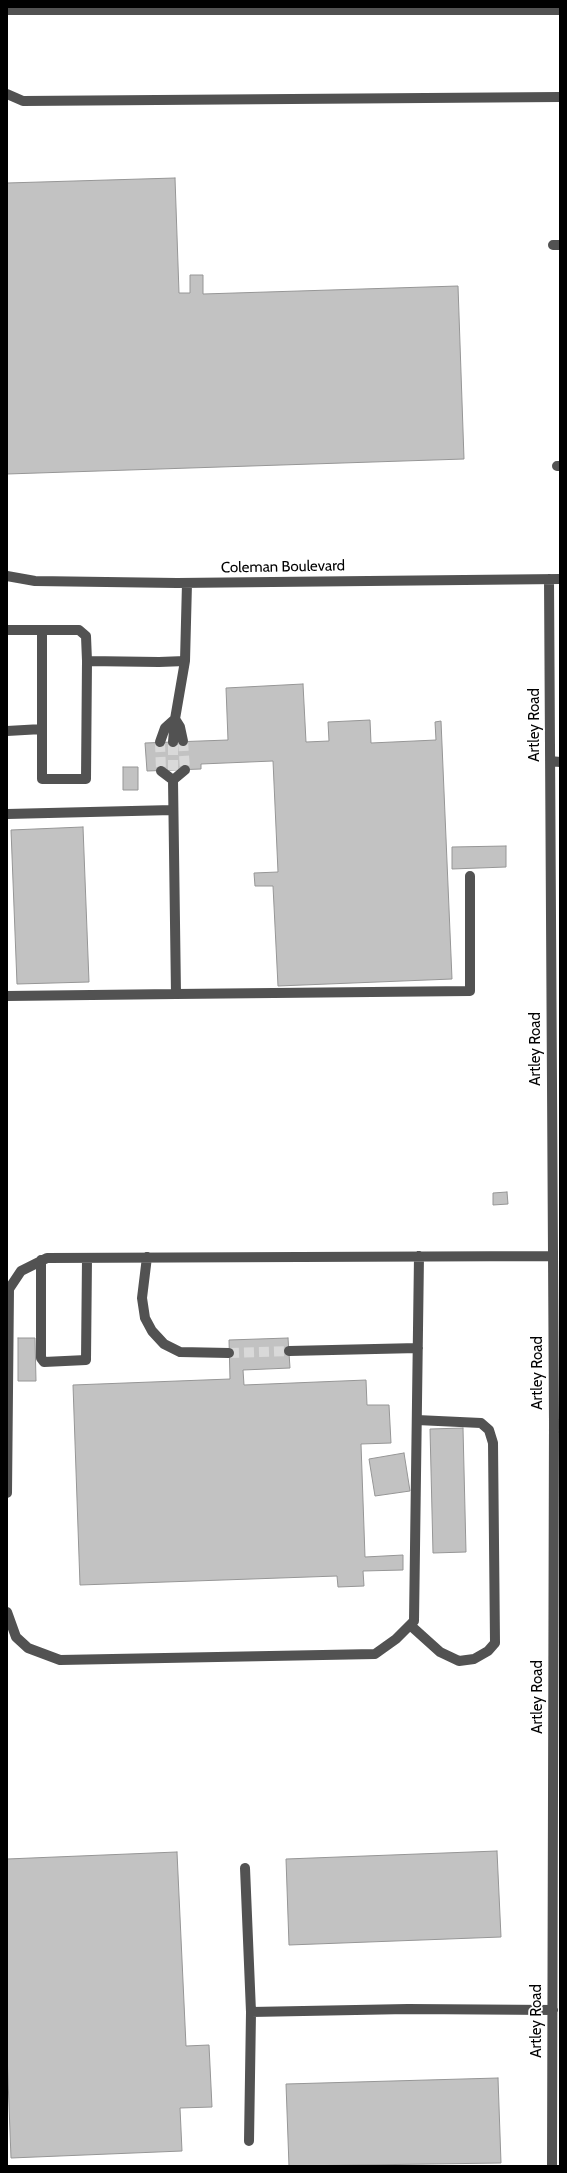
<!DOCTYPE html>
<html>
<head>
<meta charset="utf-8">
<style>
  body { margin:0 }
  #map { position:relative; width:567px; height:2173px; overflow:hidden; background:#fff; font-family:Cabin,sans-serif }
  canvas { display:block }
  .frame { position:absolute; inset:0; border:8px solid #000; pointer-events:none }
</style>
</head>
<body>
<div id="map">
<canvas width="567" height="2173"></canvas>
<div class="frame"></div>
</div>
<script>
const g = document.querySelector('canvas').getContext('2d');
g.lineJoin = 'round';
function paint(path, color) {
  g.fillStyle = color;
  g.fill(path, 'evenodd');
}
function toPath(rows) {
  const path = new Path2D();
  for (const r of rows) {
    path.moveTo(r[0], r[1]);
    for (let i = 2; i < r.length; i += 2) path.lineTo(r[i], r[i + 1]);
  }
  return path;
}
function stroke(path, color, width, dash) {
  g.strokeStyle = color;
  g.lineWidth = width;
  g.lineCap = dash ? 'butt' : 'round';
  g.setLineDash(dash || []);
  g.stroke(path);
}
function label(font, color, halo, rows, align = 'center') {
  g.font = font + ' Cabin,sans-serif';
  g.lineWidth = 3.5;
  g.setLineDash([]);
  g.textBaseline = 'middle';
  g.strokeStyle = halo;
  g.fillStyle = color;
  for (const [text, x, y, turn = 0] of rows) {
    g.save();
    g.translate(x, y);
    g.rotate((+turn || 0) * Math.PI / 180);
    g.textAlign = isNaN(turn) ? turn : align;
    if (halo) g.strokeText(text, 0, 0);
    g.fillText(text, 0, 0);
    g.restore();
  }
}
const building = toPath([
  [175,178,179,293,190,293,190,275,203,275,203,294,458,286,464,459,7,474,7,183,175,178],
  [303,684,306,742,329,741,328,722,370,720,371,743,436,740,435,722,441,721,452,979,278,986,273,886,255,886,254,873,278,872,273,761,201,764,201,769,147,771,145,743,228,740,226,688,303,684],
  [123,767,138,767,138,790,123,790,123,767],
  [83,827,89,982,17,984,11,830,83,827],
  [506,846,506,867,452,869,452,847,506,846],
  [507,1192,508,1204,493,1205,493,1193,507,1192],
  [18,1338,35,1338,36,1381,18,1381,18,1338],
  [288,1338,290,1368,243,1370,244,1385,366,1380,367,1405,389,1405,391,1443,361,1444,365,1557,403,1555,403,1570,363,1571,364,1586,338,1587,337,1576,80,1585,73,1385,230,1379,229,1340,288,1338],
  [463,1428,466,1552,433,1553,430,1429,463,1428],
  [404,1453,410,1491,375,1496,369,1459,404,1453],
  [497,1851,501,1937,289,1945,286,1859,497,1851],
  [177,1852,186,2046,209,2045,212,2107,180,2108,182,2151,11,2158,7,2053,7,1859,177,1852],
  [498,2078,501,2163,289,2166,286,2084,498,2078]
]);
paint(building, '#c2c2c2');
stroke(building, '#969696', 1);
stroke(toPath([
  [183,741,185,770],
  [160,742,161,771],
  [173,770,173,742],
  [229,1353,289,1351]
]), '#d9d9d9', 10, [10, 5]);
stroke(toPath([
  [7,10,560,10],
  [7,94,23,101,560,97],
  [553,245,560,245],
  [557,466,560,466],
  [7,576,35,581,177,583,560,579],
  [549,579,554,1423,552,2166],
  [7,630,42,630],
  [87,661,86,636,79,630,42,630,42,779,86,779,87,661,159,662,185,661,187,583],
  [7,731,42,729],
  [183,741,180,727,175,719,185,661],
  [160,742,165,728,175,719],
  [173,742,175,719],
  [550,761,560,762],
  [185,770,173,780,176,994,470,991,470,876],
  [161,771,173,780],
  [7,814,173,810],
  [7,996,176,994],
  [147,1257,142,1298,145,1318,152,1331,164,1344,180,1352,229,1353],
  [41,1260,41,1358,44,1362,86,1360,87,1258],
  [289,1351,418,1348],
  [7,1493,9,1289,21,1271,47,1258,553,1256],
  [7,1612,16,1637,28,1648,60,1660,375,1654,396,1639,414,1621,419,1256],
  [410,1625,440,1652,459,1661,474,1659,488,1651,495,1643,493,1443,489,1430,481,1423,417,1420],
  [245,1868,251,2012],
  [249,2141,251,2012,408,2009,553,2010]
]), '#525252', 10);
label('15px', '#000', '#fff', [
  ["Coleman Boulevard",283,567,-1],
  ["Artley Road",535,725,-90],
  ["Artley Road",536,1049,-90],
  ["Artley Road",538,1373,-90],
  ["Artley Road",538,1697,-90],
  ["Artley Road",537,2021,-90]
]);
</script>
</body>
</html>
